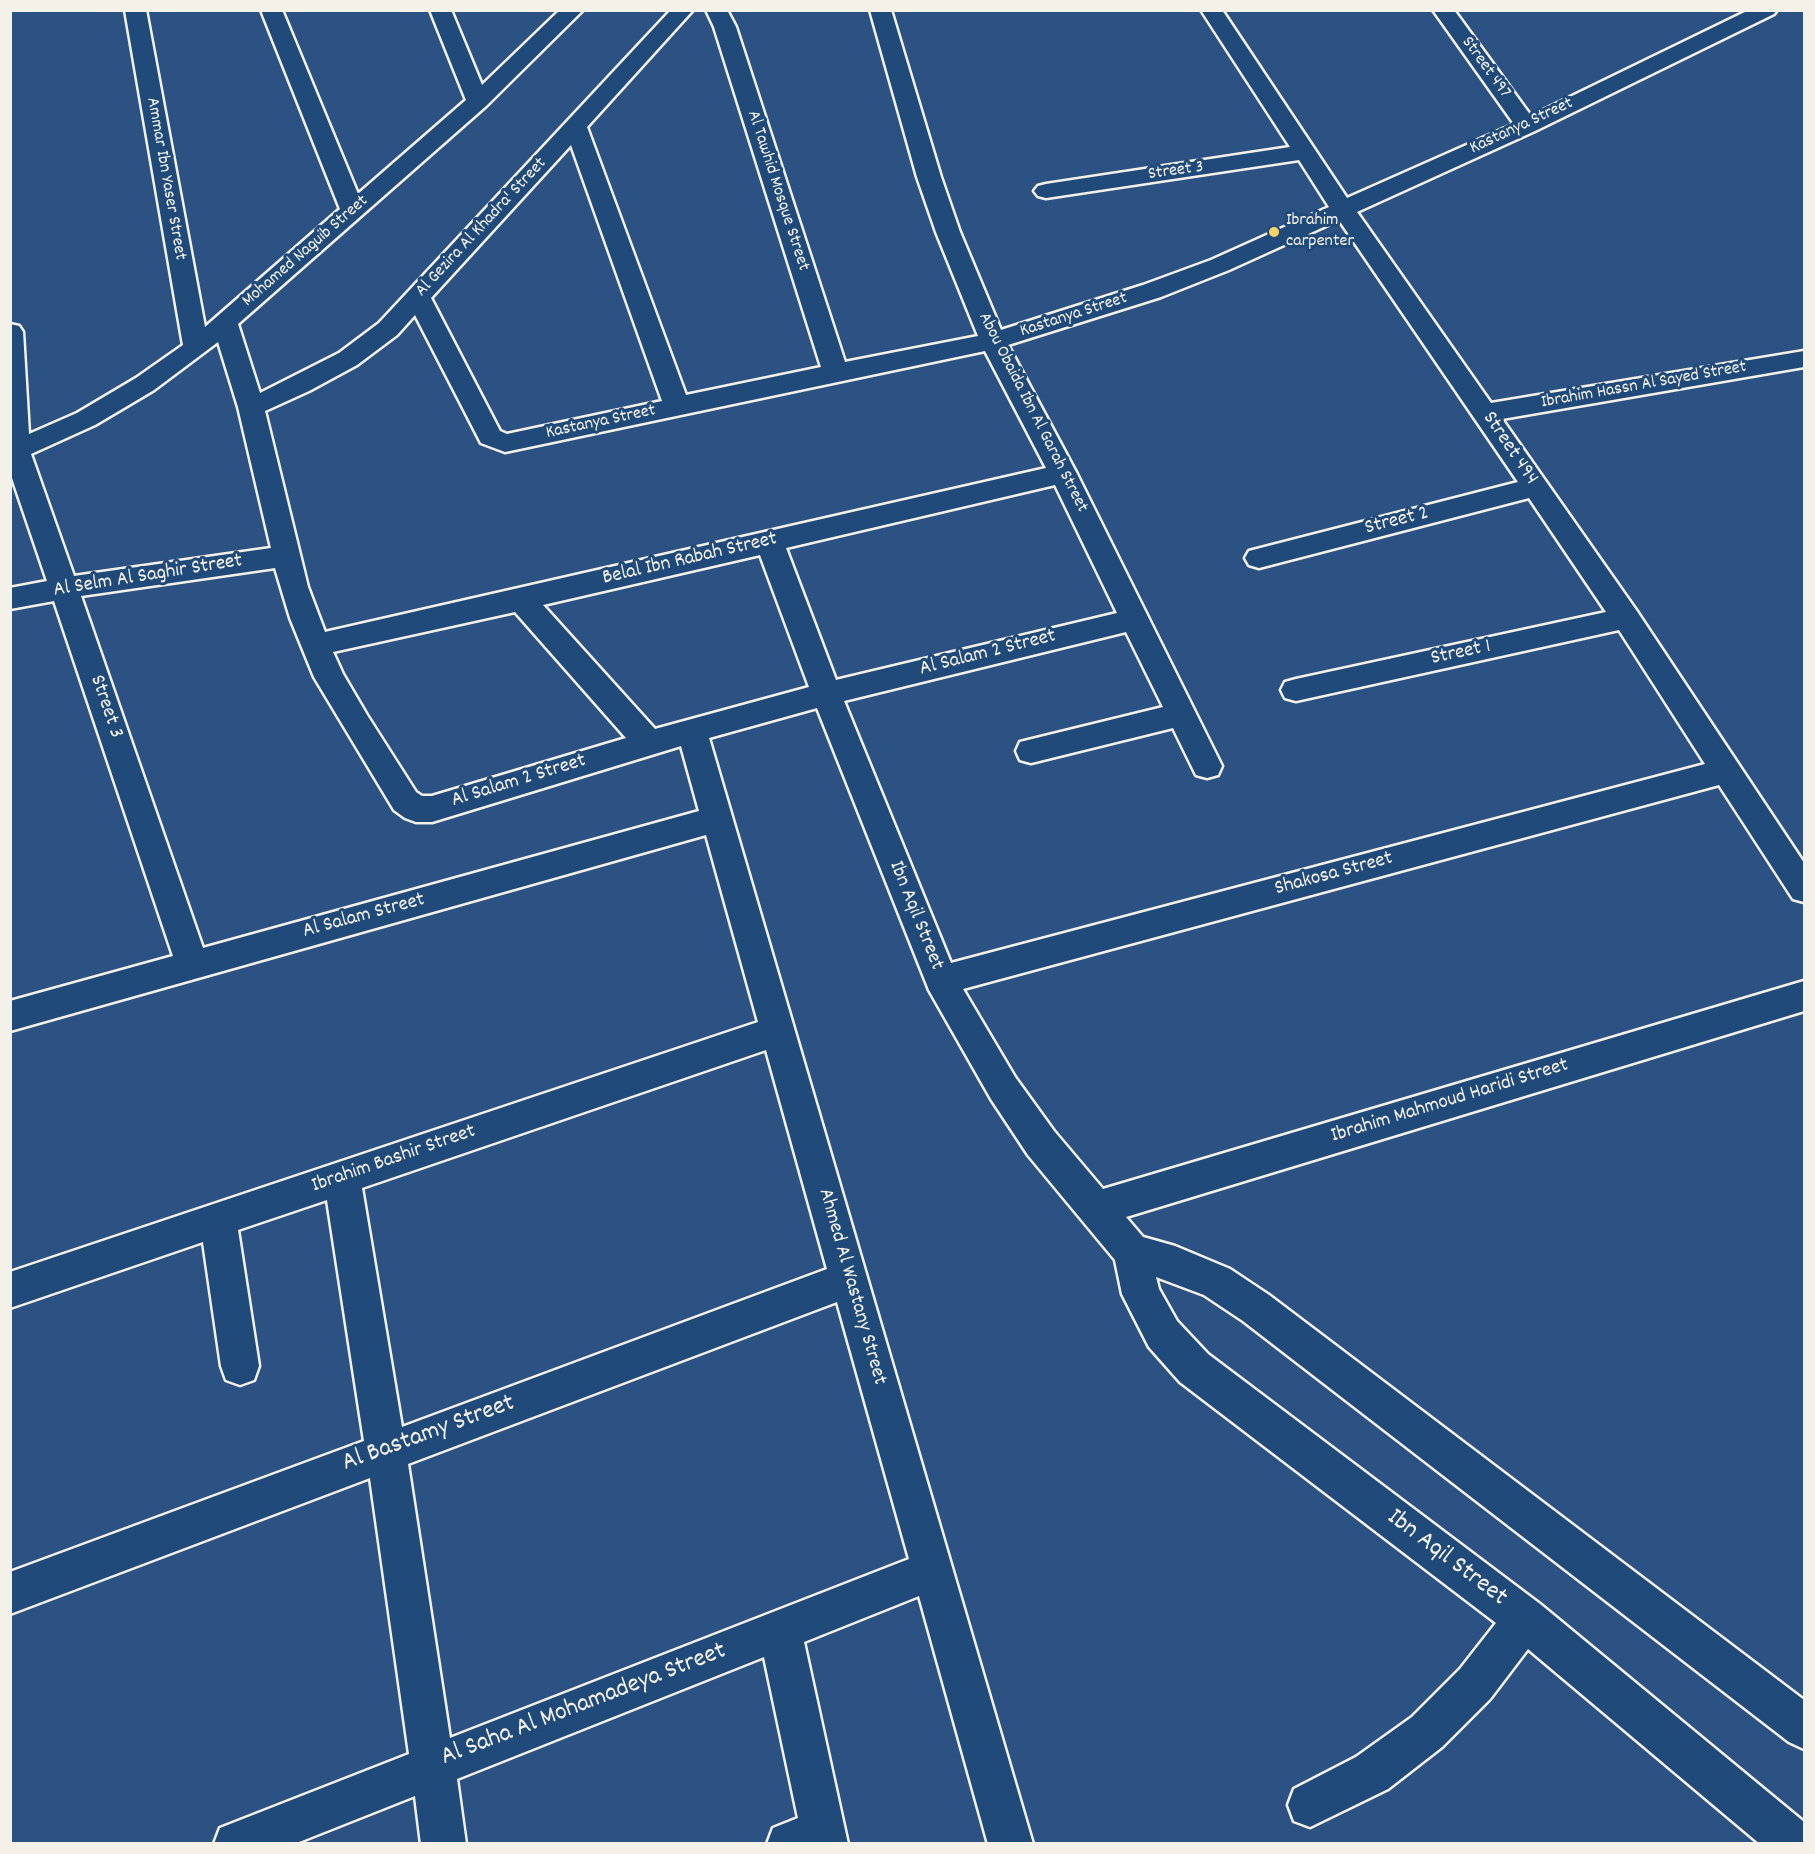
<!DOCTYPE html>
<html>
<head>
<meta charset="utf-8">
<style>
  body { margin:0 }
  #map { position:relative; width:1815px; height:1854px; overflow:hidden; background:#2b5282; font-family:Dekko,sans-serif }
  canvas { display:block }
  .frame { position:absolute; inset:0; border:12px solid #f4f1e8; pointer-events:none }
</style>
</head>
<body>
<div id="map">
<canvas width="1815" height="1854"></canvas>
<div class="frame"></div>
</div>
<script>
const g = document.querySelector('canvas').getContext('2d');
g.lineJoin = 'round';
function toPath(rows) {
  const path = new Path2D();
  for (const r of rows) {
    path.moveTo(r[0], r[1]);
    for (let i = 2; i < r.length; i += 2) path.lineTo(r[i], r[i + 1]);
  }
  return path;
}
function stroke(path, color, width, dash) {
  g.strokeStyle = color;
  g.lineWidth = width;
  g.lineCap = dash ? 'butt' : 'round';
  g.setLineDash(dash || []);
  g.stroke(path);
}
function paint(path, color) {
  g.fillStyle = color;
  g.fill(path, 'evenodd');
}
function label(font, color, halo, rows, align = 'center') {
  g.font = font + ' Dekko,sans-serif';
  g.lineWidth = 6;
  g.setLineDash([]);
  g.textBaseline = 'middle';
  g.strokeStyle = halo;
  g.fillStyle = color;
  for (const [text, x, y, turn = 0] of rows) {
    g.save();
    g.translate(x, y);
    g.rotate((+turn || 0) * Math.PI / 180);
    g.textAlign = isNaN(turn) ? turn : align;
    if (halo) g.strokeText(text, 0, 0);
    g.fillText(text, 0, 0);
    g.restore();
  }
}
const street = toPath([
  [125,10,146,10,205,327,340,209,261,10,282,10,358,194,466,100,430,10,451,10,482,85,560,10,583,10,486,106,238,324,260,393,339,353,379,323,671,10,693,10,587,127,686,395,821,367,714,27,706,10,727,10,736,27,845,362,978,336,936,232,917,177,870,10,891,10,941,177,960,232,1001,330,1143,285,1211,260,1329,207,1299,160,1046,198,1038,196,1034,191,1038,186,1046,184,1290,147,1201,10,1222,10,1347,198,1514,124,1433,10,1454,10,1531,116,1749,10,1777,10,1774,14,1535,131,1357,212,1491,403,1804,351,1804,367,1502,419,1636,610,1804,863,1804,902,1793,899,1719,785,963,989,1015,1077,1054,1131,1103,1189,1804,981,1804,1011,1126,1217,1143,1237,1175,1246,1230,1269,1269,1295,1804,1700,1804,1749,1789,1742,1243,1321,1204,1295,1156,1277,1159,1289,1177,1321,1208,1354,1540,1604,1804,1822,1804,1844,1760,1844,1528,1649,1490,1699,1442,1747,1388,1789,1310,1827,1294,1821,1288,1805,1294,1789,1356,1757,1412,1717,1460,1669,1496,1623,1180,1382,1149,1347,1122,1294,1115,1260,1028,1155,991,1099,929,990,817,708,709,738,1033,1844,988,1844,919,1596,804,1642,848,1844,767,1844,773,1828,798,1818,764,1657,457,1779,466,1844,421,1844,415,1796,294,1844,214,1844,220,1828,409,1754,370,1478,10,1614,10,1572,364,1441,327,1200,238,1230,259,1366,254,1380,240,1385,226,1380,221,1366,203,1242,10,1308,10,1272,758,1022,706,835,10,1031,10,1001,173,956,54,601,10,609,10,588,47,581,10,472,10,324,19,326,23,332,29,434,77,413,136,378,183,345,125,10],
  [571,145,662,401,507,434,500,431,431,298,571,145],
  [1339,220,1518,482,1249,551,1245,558,1249,565,1259,568,1529,498,1606,612,1296,679,1285,682,1281,690,1285,698,1296,701,1619,630,1705,764,951,963,844,701,1126,632,1163,707,1020,742,1016,751,1020,760,1031,763,1173,728,1196,775,1207,778,1218,775,1222,766,1077,474,1008,345,1161,297,1229,270,1339,220],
  [415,315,481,443,505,452,985,351,1046,468,325,632,308,587,265,411,309,391,357,365,397,335,415,315],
  [218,342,238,407,271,548,74,576,31,454,95,425,154,390,218,342],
  [1055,485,1117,613,836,680,786,548,1055,485],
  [760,555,809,687,655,729,543,605,760,555],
  [275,568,290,618,314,677,394,810,405,818,416,822,432,822,681,746,699,811,203,948,81,596,275,568],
  [515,612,626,738,432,796,422,796,416,792,367,715,343,674,333,652,515,612],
  [766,1050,827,1269,402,1427,362,1188,766,1050],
  [837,1302,909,1559,450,1738,408,1464,837,1302]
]);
stroke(street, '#f4f1e8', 5);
paint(street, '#1f4a7a');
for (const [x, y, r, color] of [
  [1274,232,6,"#ffd166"]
]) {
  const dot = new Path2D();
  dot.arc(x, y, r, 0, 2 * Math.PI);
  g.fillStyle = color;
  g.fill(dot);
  stroke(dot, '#1f4a7a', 2);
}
label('18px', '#f4f1e8', '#1f4a7a', [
  ["Street 497",1485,68,54],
  ["Kastanya Street",1522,127,-25],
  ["Street 3",1176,172,-8],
  ["Ammar Ibn Yaser Street",165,179,80],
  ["Al Tawhid Mosque Street",777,191,72],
  ["Al Gezira Al Khadra' Street",482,228,-47],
  ["Mohamed Naguib Street",306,252,-41],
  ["Kastanya Street",1074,316,-18],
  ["Ibrahim Hassn Al Sayed Street",1644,386,-10],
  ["Abou Obaida Ibn Al Garah Street",1032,413,63],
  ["Kastanya Street",601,423,-12]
]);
label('18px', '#f4f1e8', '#1f4a7a', [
  ["Ibrahim",1286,222],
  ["carpenter",1286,243]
], 'left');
label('21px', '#f4f1e8', '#1f4a7a', [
  ["Street 494",1509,449,56],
  ["Street 2",1397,522,-14],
  ["Belal Ibn Rabah Street",690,560,-13],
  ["Al Selm Al Saghir Street",148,577,-9],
  ["Al Salam 2 Street",988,654,-14],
  ["Street 1",1461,654,-12],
  ["Street 3",105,707,71],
  ["Al Salam 2 Street",519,782,-17],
  ["Shakosa Street",1334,875,-15],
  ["Ibn Aqil Street",915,916,68],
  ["Al Salam Street",364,917,-15],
  ["Ibrahim Mahmoud Haridi Street",1450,1102,-17],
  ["Ibrahim Bashir Street",394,1160,-19],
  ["Ahmed Al Wastany Street",851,1287,74]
]);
label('26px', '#f4f1e8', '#1f4a7a', [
  ["Al Bastamy Street",429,1435,-20],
  ["Ibn Aqil Street",1446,1559,37],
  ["Al Saha Al Mohamadeya Street",584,1706,-21]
]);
</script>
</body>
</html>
